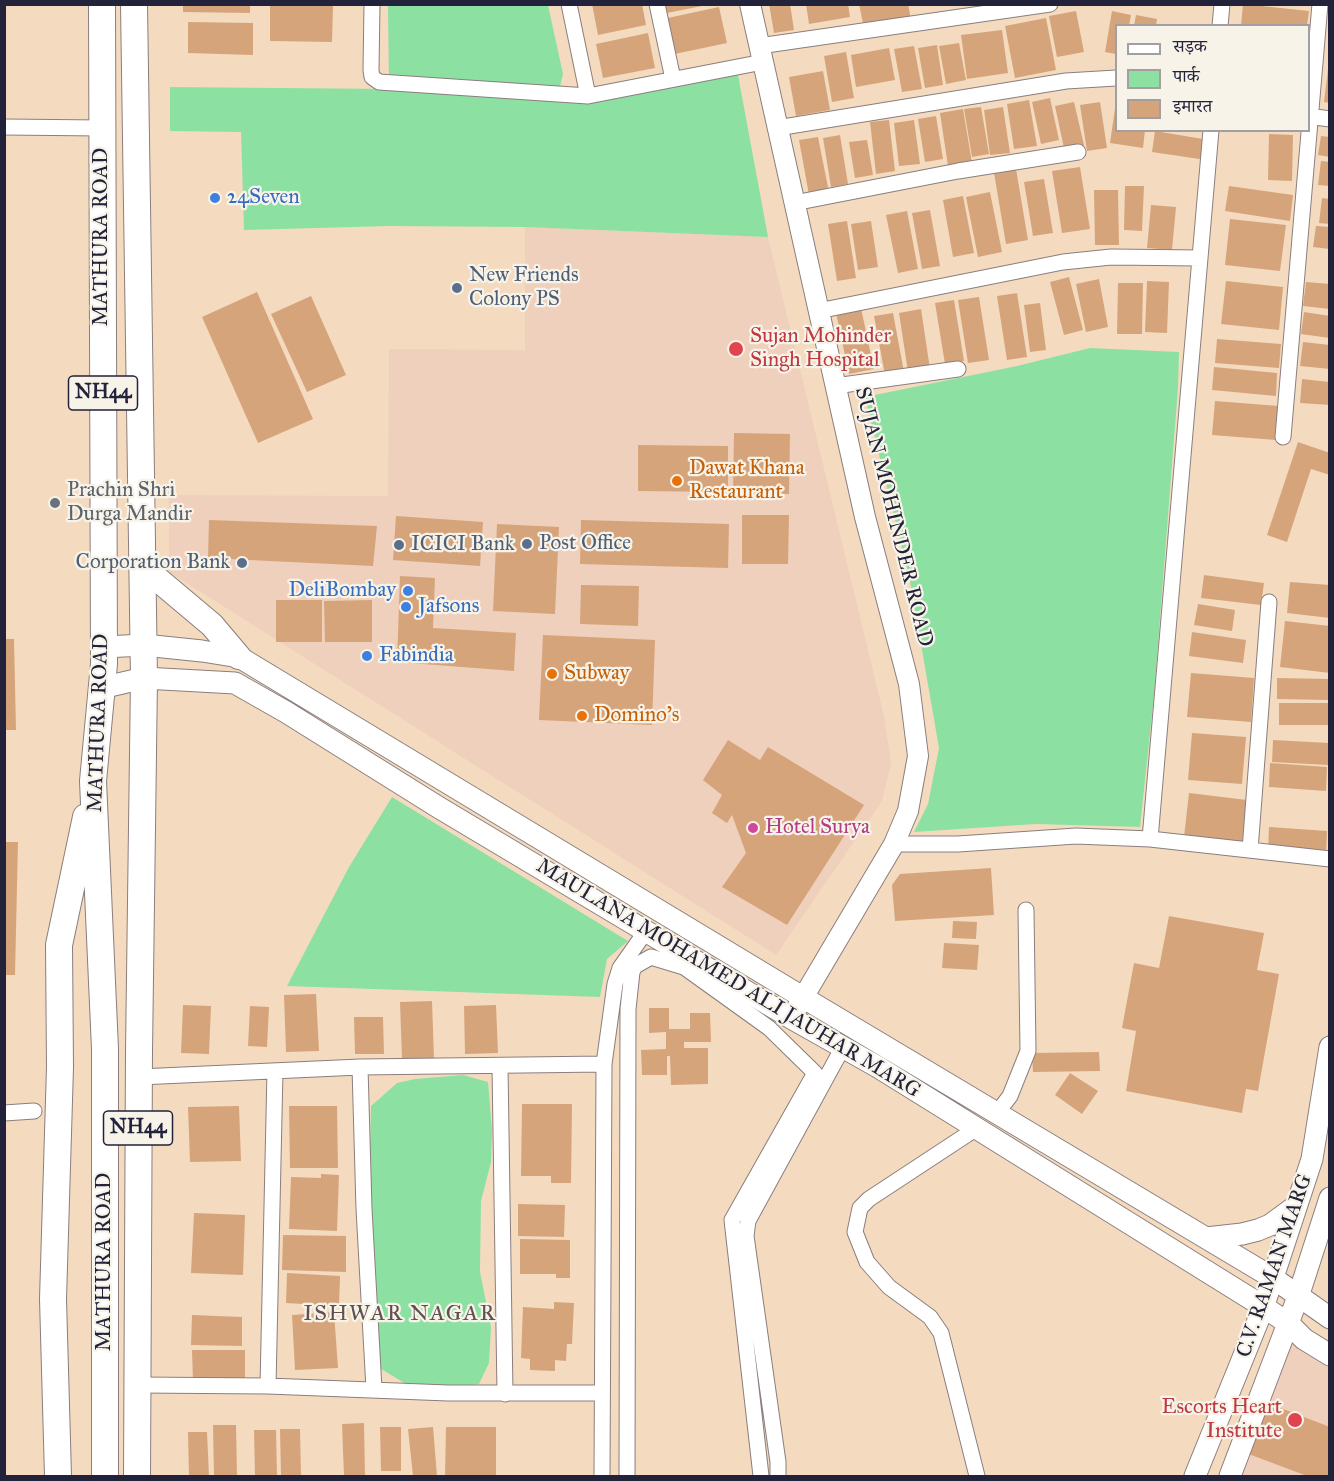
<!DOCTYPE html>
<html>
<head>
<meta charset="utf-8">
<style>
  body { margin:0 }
  #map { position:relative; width:1334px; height:1481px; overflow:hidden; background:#f4dbbf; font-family:"IM FELL Great Primer","Noto Serif Devanagari",serif }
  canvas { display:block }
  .frame { position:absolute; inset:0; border:6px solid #22223b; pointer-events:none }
  .legend { position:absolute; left:1115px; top:24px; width:195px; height:108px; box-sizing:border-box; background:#f7f3e8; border:2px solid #a29fa3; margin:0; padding:8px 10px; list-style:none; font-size:18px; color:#22223b }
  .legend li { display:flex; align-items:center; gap:12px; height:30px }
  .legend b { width:30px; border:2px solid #a29fa3 }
</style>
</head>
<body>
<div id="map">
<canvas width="1334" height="1481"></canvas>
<div class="frame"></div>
<ul class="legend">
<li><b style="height:8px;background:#fff"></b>सड़क</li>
<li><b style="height:16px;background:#8ce1a2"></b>पार्क</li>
<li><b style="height:16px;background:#d6a47b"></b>इमारत</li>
</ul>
</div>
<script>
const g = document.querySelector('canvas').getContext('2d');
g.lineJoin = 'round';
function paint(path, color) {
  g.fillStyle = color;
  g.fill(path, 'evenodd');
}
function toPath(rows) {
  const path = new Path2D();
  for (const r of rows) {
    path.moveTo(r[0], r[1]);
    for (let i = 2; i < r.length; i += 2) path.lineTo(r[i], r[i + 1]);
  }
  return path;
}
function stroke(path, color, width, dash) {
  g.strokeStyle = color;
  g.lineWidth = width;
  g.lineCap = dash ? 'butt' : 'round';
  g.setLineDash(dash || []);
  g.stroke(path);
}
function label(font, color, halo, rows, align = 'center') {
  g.font = font + ' "IM FELL Great Primer",serif';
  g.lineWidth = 4.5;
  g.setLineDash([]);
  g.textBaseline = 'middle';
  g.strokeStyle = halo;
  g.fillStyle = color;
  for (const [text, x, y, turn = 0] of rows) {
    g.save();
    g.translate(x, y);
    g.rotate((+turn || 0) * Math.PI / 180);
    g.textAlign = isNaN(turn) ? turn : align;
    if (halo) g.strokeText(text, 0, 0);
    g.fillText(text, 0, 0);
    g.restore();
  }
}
paint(toPath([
  [525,227,768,237,884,716,891,763,882,801,776,955,169,572,169,495,388,496,389,349,525,350],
  [1292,1339,1329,1364,1329,1476,1238,1476]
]), '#efd0bc');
paint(toPath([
  [388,5,548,5,563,74,559,91,593,92,736,64,768,237,525,227,389,226,244,230,241,132,170,131,170,87,389,89],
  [1090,348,1179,352,1178,388,1154,695,1140,827,1036,824,914,832,928,804,939,748,910,581,865,397,1017,366],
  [392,797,628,941,607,959,600,997,287,986,349,867],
  [463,1075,488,1082,492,1130,491,1162,481,1201,480,1272,491,1327,489,1363,479,1384,444,1388,406,1384,378,1367,369,1199,371,1106,397,1083,415,1079]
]), '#8ce1a2');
paint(toPath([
  [183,4,250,4,250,13,183,12],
  [592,4,642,4,646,25,598,35],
  [660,4,702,4,702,6,662,14],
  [769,4,790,4,794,30,774,33],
  [806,4,848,4,850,17,809,24],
  [859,4,908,4,911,19,864,28],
  [1243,4,1309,11,1307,26,1241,26],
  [270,5,333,6,332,42,270,41],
  [719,7,727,43,670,55,663,19],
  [1076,11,1084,52,1057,57,1049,16],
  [1112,11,1131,15,1129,26,1116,26,1116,54,1105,52],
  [1136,15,1157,19,1156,26,1134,26],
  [1046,18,1056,70,1015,78,1005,26],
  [188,22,253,23,253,55,188,53],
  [1002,30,1008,73,967,79,961,35],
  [648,33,655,68,603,78,596,44],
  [959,43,966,80,946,84,939,46],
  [937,45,943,85,925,88,918,48],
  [914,46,922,89,902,92,894,49],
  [889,48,895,80,856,87,851,55],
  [846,52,854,98,832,102,824,56],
  [1328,69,1330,69,1330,103,1324,102],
  [823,71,830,110,796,116,789,77],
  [1050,98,1059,140,1041,144,1032,102],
  [1029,100,1037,146,1014,149,1007,104],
  [1074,102,1084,145,1064,148,1055,106],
  [1100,102,1107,148,1087,151,1080,105],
  [981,107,989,154,972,157,964,109],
  [1003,107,1010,153,990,155,984,110],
  [1115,108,1116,130,1145,130,1143,148,1110,143],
  [963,109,972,163,948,166,940,113],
  [936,116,943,159,925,162,918,119],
  [889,120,895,171,876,174,870,122],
  [914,120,920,164,899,166,894,123],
  [1155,131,1209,140,1206,160,1152,152],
  [1269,134,1293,135,1292,181,1268,180],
  [840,135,848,184,831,187,823,138],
  [1321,136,1330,137,1330,157,1318,155],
  [818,137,829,192,809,195,799,140],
  [867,140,873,175,855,178,849,142],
  [1321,161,1330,162,1330,186,1318,185],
  [1080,167,1090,229,1062,233,1052,171],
  [1016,169,1028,240,1006,244,994,173],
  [1044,179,1053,233,1033,236,1024,182],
  [1125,186,1144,186,1142,231,1124,230],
  [1229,186,1293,195,1290,221,1225,211],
  [1094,190,1118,190,1119,245,1095,245],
  [990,192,1002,252,978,257,966,197],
  [963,196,974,253,953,257,943,200],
  [1322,198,1330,199,1330,224,1319,223],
  [1151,205,1176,207,1172,250,1147,248],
  [930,210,940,266,922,269,912,213],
  [907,211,918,269,898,273,886,215],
  [1230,219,1286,225,1280,271,1225,265],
  [847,221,856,278,837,281,828,224],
  [871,221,878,267,858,270,851,224],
  [1316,226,1330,227,1330,249,1313,247],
  [1069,277,1083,330,1064,335,1050,282],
  [1099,279,1108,327,1086,332,1076,284],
  [1147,281,1169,282,1167,333,1145,332],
  [1226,281,1283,287,1279,330,1221,324],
  [1306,282,1330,284,1330,309,1303,306],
  [1118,283,1143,283,1142,334,1117,334],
  [257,292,313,419,258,443,202,317],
  [1017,293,1027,357,1007,360,997,296],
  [311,296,346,375,307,392,271,314],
  [979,297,989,360,968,363,958,300],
  [954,300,964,361,945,364,935,303],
  [1040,303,1046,350,1030,352,1024,305],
  [861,308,874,369,849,374,836,313],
  [921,309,930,369,908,372,899,313],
  [1304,312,1330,316,1330,338,1301,334],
  [893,313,904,372,885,375,874,316],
  [1217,339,1281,344,1279,368,1215,363],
  [1303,342,1330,345,1330,369,1300,366],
  [1214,367,1277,373,1276,396,1212,390],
  [1302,379,1330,382,1330,405,1300,403],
  [1215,401,1279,406,1276,440,1212,435],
  [734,433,790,434,789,494,733,493],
  [1298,442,1330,453,1330,475,1311,469,1287,542,1267,535],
  [638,445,728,446,728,492,638,491],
  [742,515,789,515,788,564,742,564],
  [396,516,483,522,480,566,393,560],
  [209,520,377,526,373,566,208,558],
  [581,520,729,524,728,568,580,564],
  [497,524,559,527,555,614,493,611],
  [1204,575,1264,583,1261,605,1201,598],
  [400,576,435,578,433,628,516,633,514,671,397,662],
  [1290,582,1330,585,1330,618,1287,613],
  [581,585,639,586,638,626,580,624],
  [276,600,322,600,322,642,276,642],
  [372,600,372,642,325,642,324,601],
  [1198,604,1235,610,1232,631,1194,625],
  [1285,621,1330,626,1330,673,1280,667],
  [1192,632,1246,640,1243,663,1189,656],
  [543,635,655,640,652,725,539,720],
  [4,639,14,639,16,730,4,730],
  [1191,673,1254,678,1251,722,1187,717],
  [1277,678,1328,679,1328,700,1277,699],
  [1279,703,1330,703,1330,725,1279,725],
  [1192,733,1246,737,1242,784,1188,780],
  [728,740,760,760,768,747,864,805,787,925,722,887,746,853,732,815,727,823,712,813,722,795,703,780],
  [1273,740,1329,743,1328,765,1272,762],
  [1270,763,1327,767,1326,791,1269,787],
  [1189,793,1247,800,1242,844,1184,837],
  [1269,827,1327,831,1326,855,1268,852],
  [4,842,18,842,15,975,4,975],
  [991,868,994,915,895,921,892,885,900,874],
  [1169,916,1264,933,1257,970,1279,974,1258,1091,1246,1089,1242,1113,1126,1091,1136,1031,1122,1028,1134,963,1159,968],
  [953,921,977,922,976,939,952,938],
  [944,943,979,945,977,970,942,968],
  [316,994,319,1051,286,1052,284,995],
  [432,1001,434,1059,402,1060,400,1002],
  [183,1005,211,1006,209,1054,181,1053],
  [496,1005,498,1053,465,1054,464,1006],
  [250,1006,269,1007,267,1047,248,1046],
  [649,1008,669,1008,669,1029,690,1029,690,1013,710,1013,711,1042,684,1042,684,1048,708,1048,708,1084,671,1085,670,1056,667,1056,667,1075,642,1075,641,1050,666,1049,666,1032,649,1033],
  [354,1017,383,1017,384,1054,355,1054],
  [1099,1052,1100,1071,1033,1072,1032,1053],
  [1070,1073,1098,1091,1082,1114,1055,1095],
  [522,1104,572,1104,571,1183,551,1183,551,1176,521,1176],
  [239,1106,241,1161,190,1162,188,1107],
  [289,1106,337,1106,338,1168,290,1168],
  [321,1174,339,1175,337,1231,289,1229,291,1177,321,1178],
  [518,1204,565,1205,564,1237,518,1236],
  [194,1213,245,1215,243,1275,191,1273],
  [283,1235,346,1236,346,1272,282,1270],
  [520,1239,570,1240,570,1278,556,1278,556,1274,520,1274],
  [287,1273,340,1276,339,1306,286,1303],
  [554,1302,574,1303,572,1344,567,1344,566,1361,555,1360,555,1371,530,1370,530,1359,521,1358,523,1307,554,1309],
  [334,1312,338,1368,295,1370,292,1315],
  [192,1315,242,1317,242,1346,191,1345],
  [192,1350,245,1350,245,1382,193,1382],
  [1265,1402,1330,1427,1330,1476,1307,1476,1246,1453],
  [364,1423,365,1476,344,1476,342,1424],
  [213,1425,236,1425,237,1476,214,1476],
  [380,1427,401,1427,401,1471,381,1471],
  [433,1427,437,1476,413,1476,408,1429],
  [446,1427,496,1427,496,1476,445,1476],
  [280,1429,300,1429,301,1476,281,1476],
  [254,1430,276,1430,277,1476,255,1476],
  [188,1432,207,1432,209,1476,189,1476]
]), '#d6a47b');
const minor = toPath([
  [372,4,371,70,372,77,379,82,588,96,763,62],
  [569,4,588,96],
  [657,4,673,79],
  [1220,26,1222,4],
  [759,46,1050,4],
  [1308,116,1330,119],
  [4,127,102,128],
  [777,128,1066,81,1116,78],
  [794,203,958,171,1078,152],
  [818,311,1063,262,1111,257,1200,258],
  [835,386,958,369],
  [1283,437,1320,4],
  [1150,839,1211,130],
  [894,844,958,844,1076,836,1150,839,1330,859],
  [1250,850,1269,602],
  [500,1066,505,1394],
  [360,1067,364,1209,374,1389],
  [139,1077,360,1067,604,1064],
  [4,1113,34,1111],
  [997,1113,1010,1096,1028,1051,1026,910],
  [137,1385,268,1386,448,1393,601,1393],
  [268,1386,275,1071],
  [602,1476,604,1064,615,984,620,968,646,931],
  [627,1476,628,1009,632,972,635,966,651,957,684,967,769,1028,815,1073,732,1220,761,1476],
  [778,1476,778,1462,746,1236,748,1221,843,1047],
  [977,1476,941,1333,930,1317,889,1287,867,1262,855,1232,860,1208,869,1199,977,1128]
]);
const tertiary = toPath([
  [750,4,865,517,909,684,918,756,908,811,894,844,791,1018]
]);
const secondary = toPath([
  [104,647,144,645,202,651,239,657,804,998,1273,1278,1330,1318],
  [101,688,144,678,235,683,286,712,438,807,791,1018,878,1067,1264,1307,1289,1324,1304,1339,1330,1355],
  [1206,1238,1242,1234,1258,1230,1270,1225,1296,1206],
  [1195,1476,1262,1311,1312,1159,1330,1047],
  [1230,1476,1298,1297,1330,1198]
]);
const primary = toPath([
  [143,567,212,625,239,657]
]);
const trunk = toPath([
  [102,4,104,664,93,781,105,1049,105,1476],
  [134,4,144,678,139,1051,137,1476],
  [58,1476,53,1299,60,1067,59,945,86,817]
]);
stroke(minor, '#8b7e7d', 17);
stroke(tertiary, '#8b7e7d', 22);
stroke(secondary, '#8b7e7d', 23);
stroke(primary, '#8b7e7d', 26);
stroke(trunk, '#8b7e7d', 28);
stroke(minor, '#fff', 15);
stroke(tertiary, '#fff', 20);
stroke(secondary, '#fff', 21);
stroke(primary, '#fff', 24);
stroke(trunk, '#fff', 26);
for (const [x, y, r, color] of [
  [215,198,6,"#3f7fe0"],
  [457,288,6,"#5c6f8a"],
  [736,349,8,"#e0444e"],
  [677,481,6,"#e8710a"],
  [55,503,6,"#6b7280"],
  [527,544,6,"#5c6f8a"],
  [399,545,6,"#5c6f8a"],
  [242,563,6,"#5c6f8a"],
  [408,591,6,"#3f7fe0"],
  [406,607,6,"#3f7fe0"],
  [367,656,6,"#3f7fe0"],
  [552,674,6,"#e8710a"],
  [582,716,6,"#e8710a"],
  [753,828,6,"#d1479c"],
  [1295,1420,8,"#e0444e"]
]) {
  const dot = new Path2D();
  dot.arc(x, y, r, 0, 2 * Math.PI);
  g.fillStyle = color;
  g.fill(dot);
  stroke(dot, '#f7f3e8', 2);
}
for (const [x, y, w] of [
  [103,393,69],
  [138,1128,69]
]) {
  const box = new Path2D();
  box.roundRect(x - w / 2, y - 17, w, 34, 4.5);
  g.fillStyle = '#f7f3e8';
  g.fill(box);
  stroke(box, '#22223b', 1.5);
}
label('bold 20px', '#22223b', null, [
  ["NH44",103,393],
  ["NH44",138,1128]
]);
label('21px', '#366cbe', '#f7f3e8', [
  ["24Seven",227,198],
  ["DeliBombay",396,591,"right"],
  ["Jafsons",418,607],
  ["Fabindia",379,656]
], 'left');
label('21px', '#22223b', '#f7f3e8', [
  ["MATHURA ROAD",102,237,-90],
  ["SUJAN MOHINDER ROAD",893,517,76],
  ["MATHURA ROAD",99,723,-88],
  ["MAULANA MOHAMED ALI JAUHAR MARG",728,979,31],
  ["MATHURA ROAD",105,1262,-90],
  ["C.V. RAMAN MARG",1275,1266,-71]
]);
label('21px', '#4e5e75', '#f7f3e8', [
  ["New Friends",469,276],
  ["Colony PS",469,300],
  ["Post Office",539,544],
  ["ICICI Bank",411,545],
  ["Corporation Bank",230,563,"right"]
], 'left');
label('21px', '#be3a42', '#f7f3e8', [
  ["Sujan Mohinder",750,337],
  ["Singh Hospital",750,361],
  ["Escorts Heart",1282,1408,"right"],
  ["Institute",1282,1432,"right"]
], 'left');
label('21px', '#c56008', '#f7f3e8', [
  ["Dawat Khana",689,469],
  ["Restaurant",689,493],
  ["Subway",564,674],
  ["Domino's",594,716]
], 'left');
label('21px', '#5b616d', '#f7f3e8', [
  ["Prachin Shri",67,491],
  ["Durga Mandir",67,515]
], 'left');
label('21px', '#b23c85', '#f7f3e8', [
  ["Hotel Surya",765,828]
], 'left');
g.letterSpacing = '1.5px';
label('22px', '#615051', '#f7f3e8', [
  ["ISHWAR NAGAR",400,1315]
]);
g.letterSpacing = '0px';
</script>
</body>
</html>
